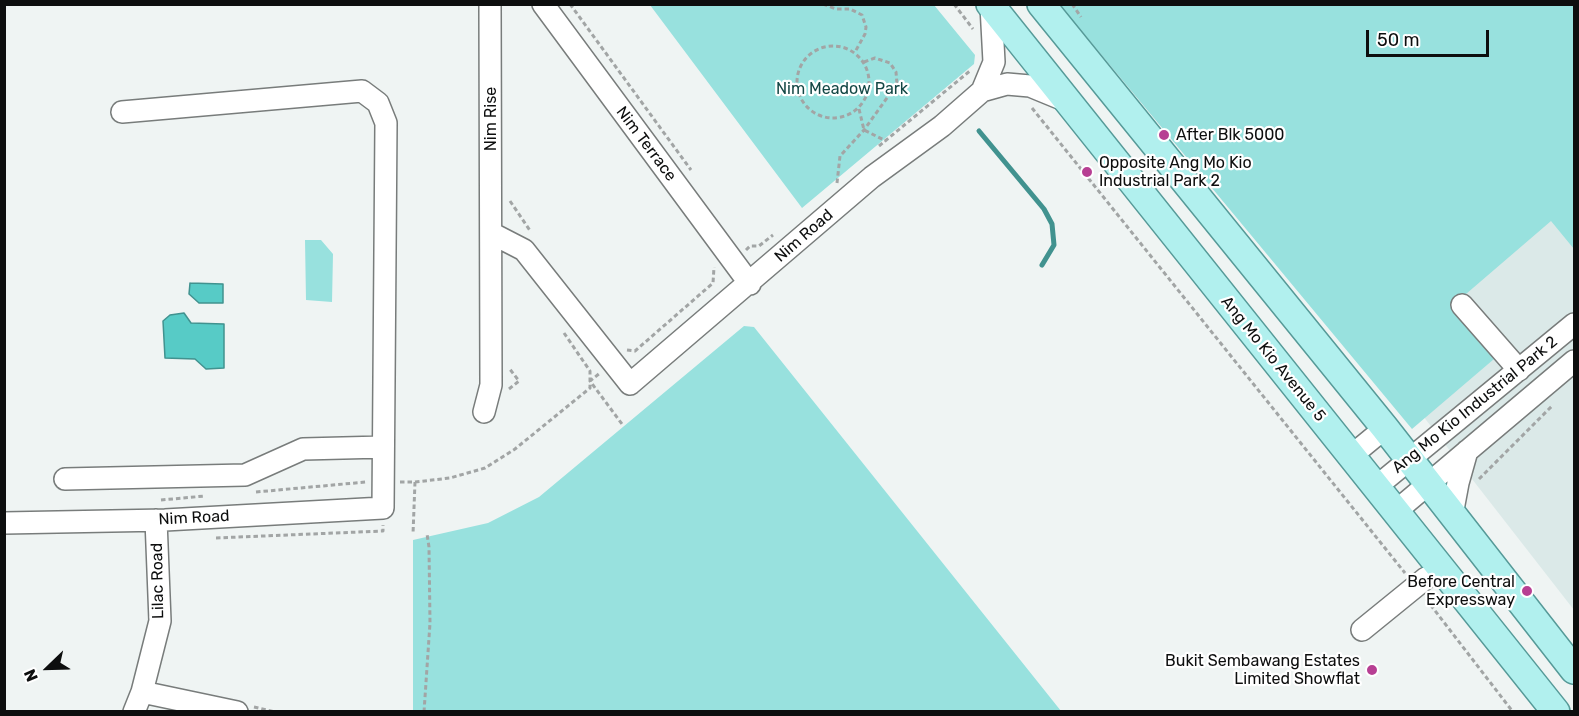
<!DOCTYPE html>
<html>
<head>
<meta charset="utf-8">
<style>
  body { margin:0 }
  #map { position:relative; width:1579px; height:716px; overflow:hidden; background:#eff4f3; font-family:Rubik,sans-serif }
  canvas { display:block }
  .frame { position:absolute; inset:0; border:6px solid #0d0e0e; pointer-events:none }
  .north { position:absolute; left:18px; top:638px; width:60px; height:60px; -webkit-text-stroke:4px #fff; paint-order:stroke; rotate:247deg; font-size:16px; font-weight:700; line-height:24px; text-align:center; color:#0d0e0e }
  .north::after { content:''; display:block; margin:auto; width:21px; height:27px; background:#0d0e0e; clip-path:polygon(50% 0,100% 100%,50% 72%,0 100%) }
  .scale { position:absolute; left:1366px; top:30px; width:123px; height:27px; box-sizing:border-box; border:3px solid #0d0e0e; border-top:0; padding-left:8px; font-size:18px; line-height:21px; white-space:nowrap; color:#0d0e0e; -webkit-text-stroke:4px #fff; paint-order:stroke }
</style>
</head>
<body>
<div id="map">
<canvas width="1579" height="716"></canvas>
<div class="frame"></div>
<div class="north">N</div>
<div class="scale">50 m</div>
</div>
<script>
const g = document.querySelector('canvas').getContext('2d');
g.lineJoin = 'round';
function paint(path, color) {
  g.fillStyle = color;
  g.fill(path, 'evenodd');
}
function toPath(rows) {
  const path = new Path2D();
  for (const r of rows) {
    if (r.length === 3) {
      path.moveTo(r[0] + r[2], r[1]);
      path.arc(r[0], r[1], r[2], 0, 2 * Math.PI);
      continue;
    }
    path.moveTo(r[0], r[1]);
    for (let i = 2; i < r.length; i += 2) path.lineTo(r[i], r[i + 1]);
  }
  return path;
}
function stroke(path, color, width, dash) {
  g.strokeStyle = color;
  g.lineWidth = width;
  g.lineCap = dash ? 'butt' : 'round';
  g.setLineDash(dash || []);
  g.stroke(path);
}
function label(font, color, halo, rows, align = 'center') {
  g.font = font + ' Rubik,sans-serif';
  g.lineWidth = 4.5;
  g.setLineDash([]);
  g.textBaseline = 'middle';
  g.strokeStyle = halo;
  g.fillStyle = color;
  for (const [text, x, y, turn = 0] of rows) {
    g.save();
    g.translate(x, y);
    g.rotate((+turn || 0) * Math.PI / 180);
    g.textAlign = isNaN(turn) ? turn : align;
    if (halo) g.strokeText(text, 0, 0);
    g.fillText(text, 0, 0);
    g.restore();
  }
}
paint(toPath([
  [1103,5,1574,5,1574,610]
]), '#dbe9e8');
paint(toPath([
  [650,5,934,5,975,55,974,64,802,208],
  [1060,5,1574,5,1574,249,1551,221,1452,306,1494,359,1412,429],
  [305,240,321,240,333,254,332,302,306,300],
  [744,326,754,327,1061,711,413,711,413,540,488,523,539,497]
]), '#98e1de');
const water = toPath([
  [190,283,223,284,223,303,199,303,189,294,190,283],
  [184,313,191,323,224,324,224,368,206,369,195,359,165,358,163,321,170,315,184,313]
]);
paint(water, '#57cbc6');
stroke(water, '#41928f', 1.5);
stroke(toPath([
  [979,131,1044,209,1052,224,1054,245,1042,265]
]), '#41928f', 5);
const minor = toPath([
  [543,4,750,284],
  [991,6,994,62,982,91,1007,84,1030,86,1064,100],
  [491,233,524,250,630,384,872,177,942,126,982,91],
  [1462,305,1519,370],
  [484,412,491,385,490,4],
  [1351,456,1385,428],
  [65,479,245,475,303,449,383,447],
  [1376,487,1574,324],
  [1395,512,1574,361],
  [1452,515,1458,483,1467,451],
  [4,523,165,520,383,508,386,123,378,103,362,91,122,112],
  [1362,630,1426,578],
  [142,692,237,712],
  [134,712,142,692,160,621,156,520]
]);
const major = toPath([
  [990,4,1556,712],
  [1041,4,1385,428,1574,670]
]);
stroke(minor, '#787c7b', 24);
stroke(major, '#569a98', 30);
stroke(toPath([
  [570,4,691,170],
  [823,4,836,9,850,9,862,15,866,27,865,34,855,52],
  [954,4,973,29],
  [1072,4,1081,17],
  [833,82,36],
  [1032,108,1405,573],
  [859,109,864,130,886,141],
  [879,146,971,70],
  [837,183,840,156,864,130,897,84,896,72,890,63,875,58,864,62],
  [510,201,531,232],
  [746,250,750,246,759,246,773,235],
  [564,333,590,371,590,381,622,424],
  [627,350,635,351,713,283,714,267],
  [509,389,519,381,509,368],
  [1479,479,1553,405],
  [400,482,415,482,413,534],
  [415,482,450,478,485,468,515,449,590,388,590,381,600,373],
  [256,492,366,482],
  [161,500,205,496],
  [216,538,383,531,383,525],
  [1426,599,1513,712],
  [254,707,275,712],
  [424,712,430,623,429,547,427,534]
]), '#a2a5a5', 3, [4.5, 3]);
stroke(minor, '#fff', 21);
stroke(major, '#b1f0ee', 27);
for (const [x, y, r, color] of [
  [1164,135,6,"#b73f93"],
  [1087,172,6,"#b73f93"],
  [1527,591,6,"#b73f93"],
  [1372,670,6,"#b73f93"]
]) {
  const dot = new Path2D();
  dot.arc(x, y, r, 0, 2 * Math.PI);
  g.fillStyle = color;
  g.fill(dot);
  stroke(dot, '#fff', 2);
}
label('16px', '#134745', '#fff', [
  ["Nim Meadow Park",842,89]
]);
label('16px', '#0d0e0e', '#fff', [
  ["Nim Rise",491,119,-90],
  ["Nim Terrace",646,144,53],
  ["Nim Road",804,236,-41],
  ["Ang Mo Kio Avenue 5",1273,359,51],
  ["Ang Mo Kio Industrial Park 2",1475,405,-39],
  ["Nim Road",194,518,-3],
  ["Lilac Road",158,581,-91]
]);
label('16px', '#0d0e0e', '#fff', [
  ["After Blk 5000",1176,135],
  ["Opposite Ang Mo Kio",1099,163],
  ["Industrial Park 2",1099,181],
  ["Before Central",1515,582,"right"],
  ["Expressway",1515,600,"right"],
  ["Bukit Sembawang Estates",1360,661,"right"],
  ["Limited Showflat",1360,679,"right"]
], 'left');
</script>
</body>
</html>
